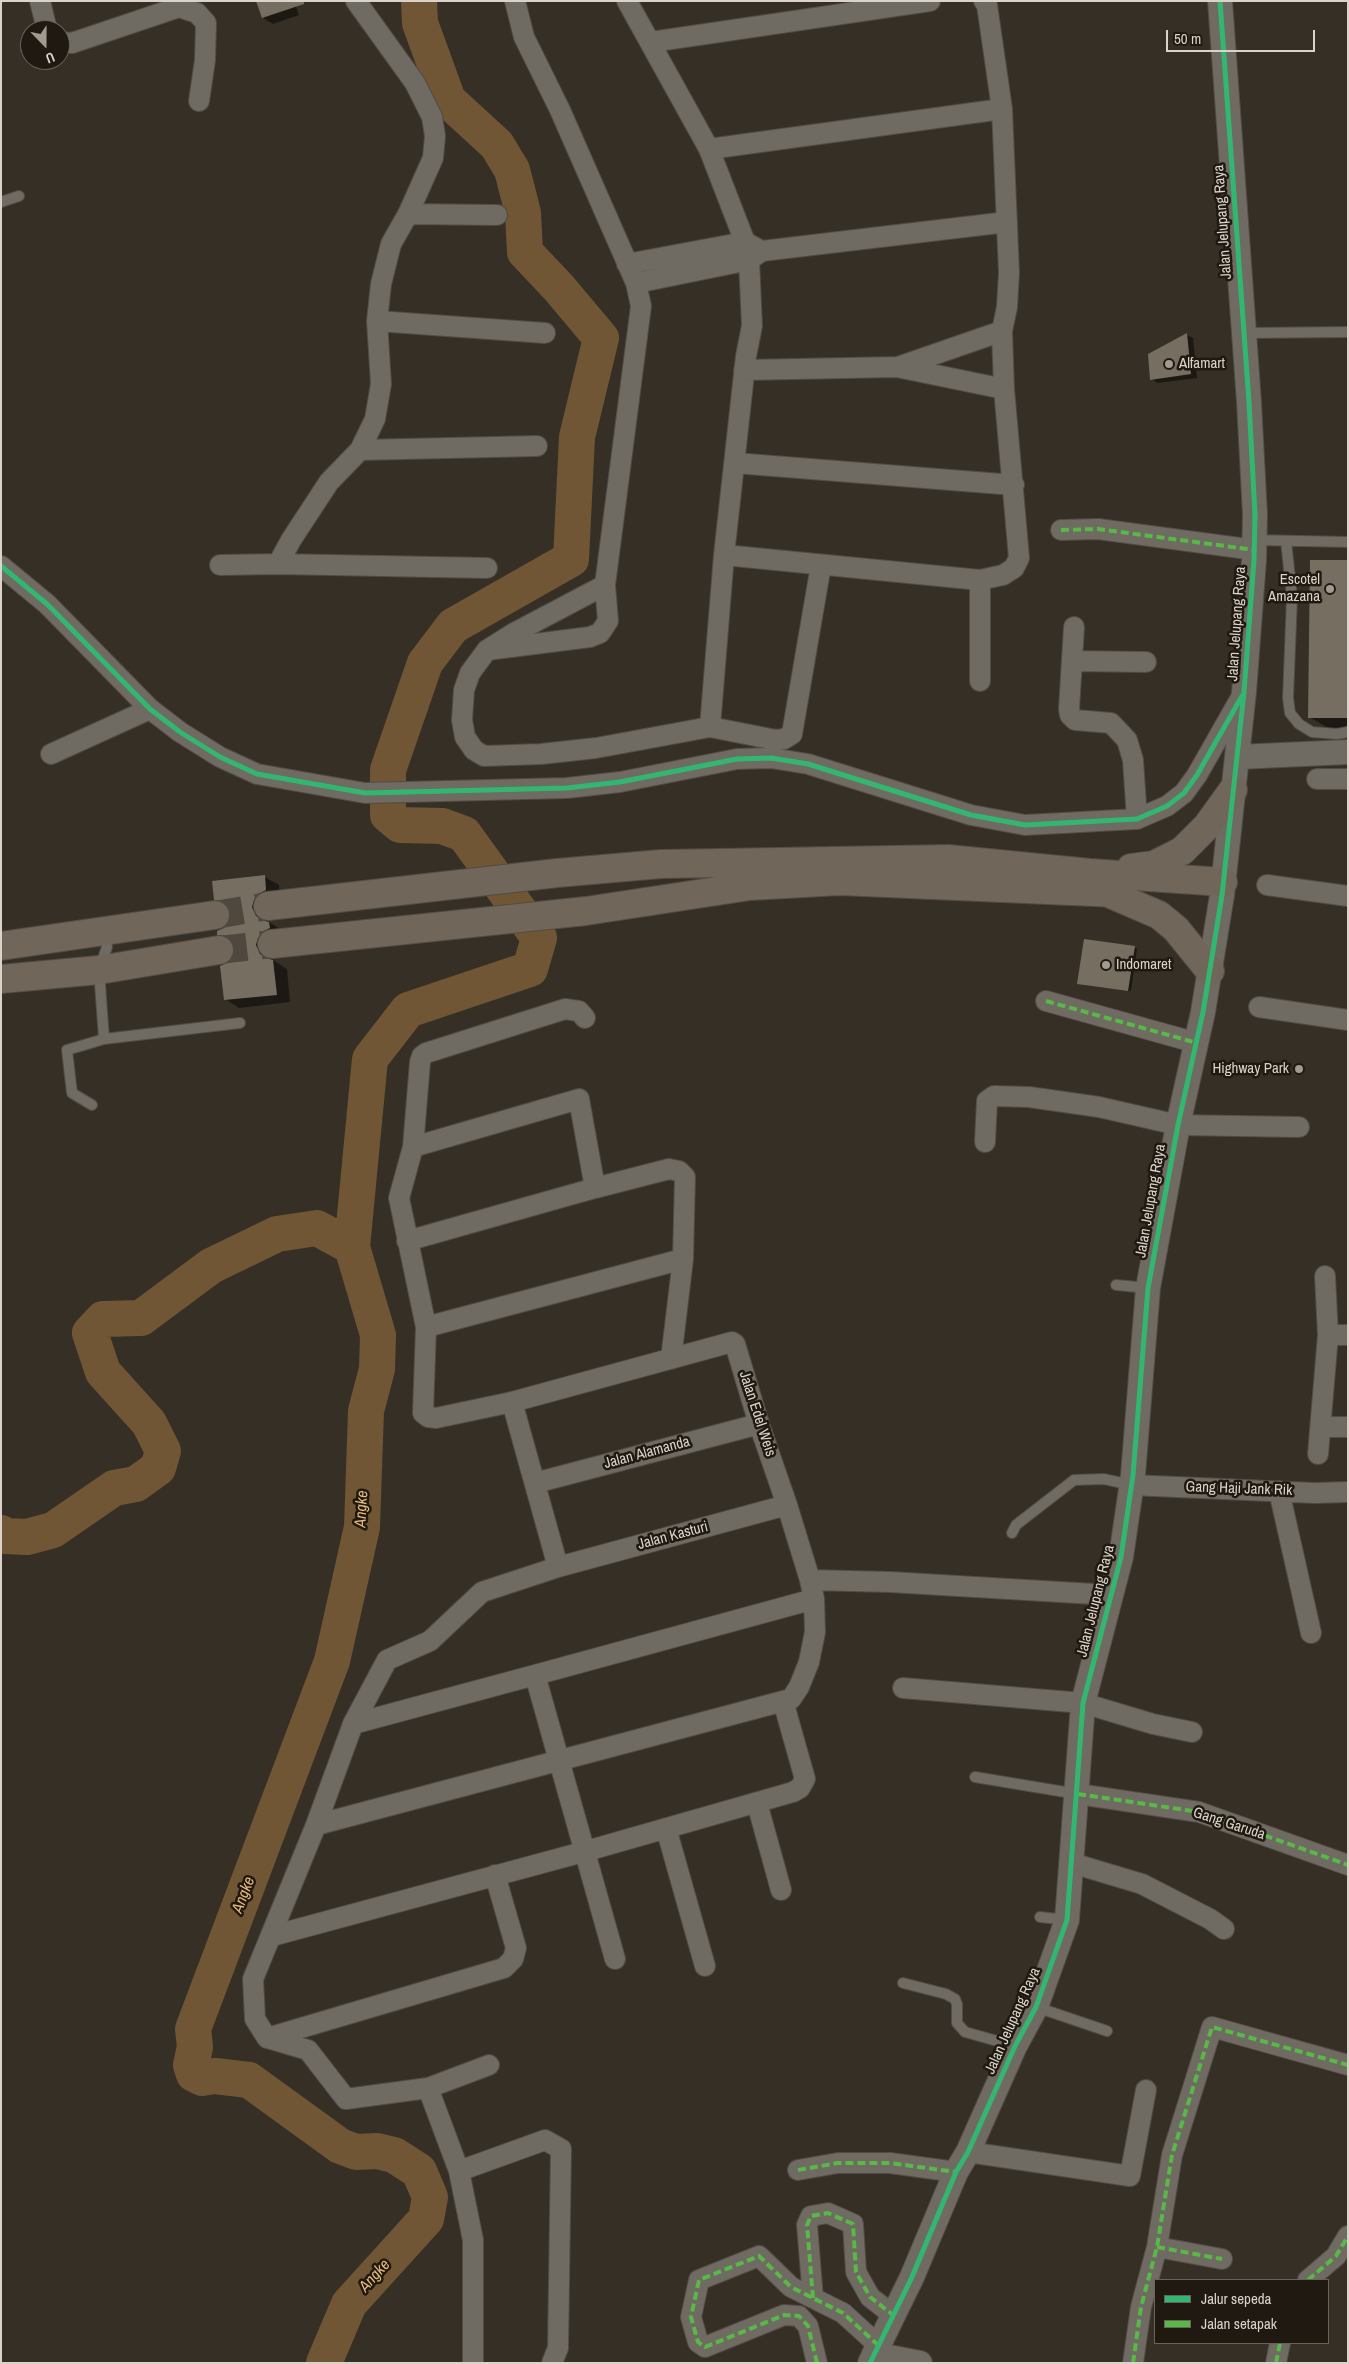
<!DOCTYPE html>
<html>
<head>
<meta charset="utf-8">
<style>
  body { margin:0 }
  #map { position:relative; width:1349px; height:2364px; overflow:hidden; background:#362f26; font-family:"Archivo Narrow",sans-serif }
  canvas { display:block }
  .frame { position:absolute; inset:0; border:2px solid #dbd3c9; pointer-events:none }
  .legend { position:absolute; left:1154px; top:2279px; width:175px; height:65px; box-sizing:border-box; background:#1f1911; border:1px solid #6a635b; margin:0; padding:6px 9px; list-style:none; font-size:15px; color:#dbd3c9 }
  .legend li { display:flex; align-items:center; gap:10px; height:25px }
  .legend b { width:25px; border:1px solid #6a635b }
  .north { position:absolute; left:20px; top:20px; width:50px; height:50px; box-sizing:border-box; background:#1f1911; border:1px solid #6a635b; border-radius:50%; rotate:158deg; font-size:14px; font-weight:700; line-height:20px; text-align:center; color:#dbd3c9 }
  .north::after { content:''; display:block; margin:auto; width:18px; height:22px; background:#a19a90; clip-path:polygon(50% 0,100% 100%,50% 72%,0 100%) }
  .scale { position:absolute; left:1166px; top:30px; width:149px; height:22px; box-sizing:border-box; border:2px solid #dbd3c9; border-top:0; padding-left:6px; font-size:15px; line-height:18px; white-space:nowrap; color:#dbd3c9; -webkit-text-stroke:4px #1f1911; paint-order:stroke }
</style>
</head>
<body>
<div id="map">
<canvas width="1349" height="2364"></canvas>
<div class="frame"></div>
<ul class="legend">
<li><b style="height:6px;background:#33b770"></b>Jalur sepeda</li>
<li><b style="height:6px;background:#58b947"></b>Jalan setapak</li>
</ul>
<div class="north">U</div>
<div class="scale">50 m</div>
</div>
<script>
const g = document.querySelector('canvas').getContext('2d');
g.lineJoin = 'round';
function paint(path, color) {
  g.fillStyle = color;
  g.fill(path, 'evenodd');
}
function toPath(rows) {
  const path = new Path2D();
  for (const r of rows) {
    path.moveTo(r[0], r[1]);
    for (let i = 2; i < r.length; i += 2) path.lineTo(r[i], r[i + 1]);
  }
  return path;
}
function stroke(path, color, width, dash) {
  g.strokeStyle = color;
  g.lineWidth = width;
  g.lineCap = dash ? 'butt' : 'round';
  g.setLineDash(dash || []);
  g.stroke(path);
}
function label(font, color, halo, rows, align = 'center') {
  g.font = font + ' "Archivo Narrow",sans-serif';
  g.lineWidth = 5;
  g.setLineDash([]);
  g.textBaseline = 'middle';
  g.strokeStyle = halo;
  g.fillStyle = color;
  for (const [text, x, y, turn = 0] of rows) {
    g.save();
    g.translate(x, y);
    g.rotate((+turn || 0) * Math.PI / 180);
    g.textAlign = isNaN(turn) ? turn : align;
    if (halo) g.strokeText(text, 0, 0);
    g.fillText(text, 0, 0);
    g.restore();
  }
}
paint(toPath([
  [294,1,299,15,273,24,263,18],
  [1187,335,1193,338,1197,378,1158,383,1151,379],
  [1348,561,1348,739,1309,717],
  [265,877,279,885,280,898,266,916,269,922,283,931,270,954,273,960,287,969,290,1002,239,1008,225,999,230,963,235,956,236,948,232,942,218,934,230,922,232,913,229,907,215,899],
  [1134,947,1137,949,1131,991,1082,985]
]), '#0007');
stroke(toPath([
  [1,1533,5,1536,27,1537,53,1530,114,1488,136,1484,158,1468,163,1451,149,1423,103,1372,90,1333,103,1319,141,1318,211,1266,277,1234,317,1228,352,1247],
  [324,2363,349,2304,426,2219,430,2197,419,2171,394,2155,377,2151,356,2152,340,2146,249,2080,215,2076,202,2078,194,2074,191,2065,195,2047,193,2029,332,1661,362,1527,366,1411,377,1369,378,1335,352,1247,370,1059,408,1010,530,969,539,938,464,834,442,826,400,825,388,815,388,770,425,663,453,626,571,559,577,437,601,338,559,288,525,252,523,213,512,170,497,145,448,100,420,23,419,1]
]), '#705634', 36);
paint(toPath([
  [256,1,304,1,304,4,262,18],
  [1187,333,1191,374,1150,380,1148,354],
  [1310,560,1348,560,1348,718,1308,718],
  [265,875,266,890,258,894,254,900,252,907,256,916,262,920,269,922,270,928,262,932,258,938,256,945,260,954,266,958,273,960,277,995,224,1000,220,966,229,962,233,956,234,948,231,940,225,936,217,935,217,931,224,928,229,921,230,913,227,905,221,901,214,900,212,881],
  [1084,939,1135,946,1128,991,1077,984]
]), '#776e62');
stroke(toPath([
  [215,915,268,906],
  [219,950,272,944]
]), '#4f483e', 28, [28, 14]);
const service = toPath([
  [1,202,19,196],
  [1244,333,1348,332],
  [1255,540,1348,542],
  [1286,541,1292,597,1288,698,1290,713,1299,724,1312,732,1337,734,1348,732],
  [106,933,107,947,99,970,104,1039,240,1023],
  [92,1105,72,1093,67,1050,104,1039],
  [1116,1285,1148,1288],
  [1012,1533,1016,1525,1074,1480,1104,1479,1131,1485],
  [975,1777,1077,1794],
  [1040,1917,1067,1920],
  [903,1983,946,1994,955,1999,957,2004,957,2023,965,2032,1015,2046],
  [1036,2007,1107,2031]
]);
const minor = toPath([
  [40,1,47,30],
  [356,1,415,83,432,117,435,136,433,158,408,214,391,244,381,284,377,321,381,384,375,419,360,450,329,482,291,540,278,564,487,568],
  [627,1,709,149,745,242,749,260,752,326,746,356,724,555,710,727],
  [60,42,72,43,179,7,197,13,206,23,205,60,199,101],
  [651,42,930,1],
  [709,149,1002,109],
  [408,214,497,215],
  [627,264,745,242,756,248],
  [636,283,749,260,762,251,1007,222],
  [377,321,545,333],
  [898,367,1002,331],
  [744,370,897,367,1004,389],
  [360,450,537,446],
  [735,463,1014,485],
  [1061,530,1098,529,1255,550],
  [724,555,980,580,1003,575,1014,568,1019,558,1004,389,1002,331,1007,307,1009,273,1002,109,987,5,984,1],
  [220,565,278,564],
  [1,566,47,604,150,709,180,732,220,757,257,774,365,793,567,788,620,782,737,759,771,758,808,764,971,815,1025,825,1137,819,1167,806,1184,793,1197,775,1243,694],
  [980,580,980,681],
  [605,585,514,633,487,650,470,673,464,690,462,720,465,737,474,750,484,756,541,754,596,748,710,727,776,740,784,739,792,734,821,565],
  [1074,627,1069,709,1070,715,1075,720,1111,723,1127,740,1133,760,1137,819],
  [487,650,590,637,600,633,608,621,605,585,641,306,636,283,560,110,524,37,515,1],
  [1072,661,1146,662],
  [51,754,150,709],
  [1317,779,1348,779],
  [1267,885,1348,896],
  [1046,1001,1197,1043],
  [1259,1007,1348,1020],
  [985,1142,987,1101,994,1096,1029,1097,1099,1107,1178,1125,1299,1127],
  [413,1147,579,1099,595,1188],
  [407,1241,595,1188,669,1169,679,1171,685,1177,683,1259,671,1359],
  [426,1327,683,1259],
  [1328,1335,1348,1335],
  [512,1402,436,1418,428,1417,423,1413,426,1327,399,1198,413,1147,420,1062,422,1056,426,1053,565,1009,579,1011,585,1018],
  [1322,1427,1348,1427],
  [1318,1454,1328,1335,1325,1276],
  [535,1483,759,1424],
  [1131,1485,1315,1493,1348,1492],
  [1279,1491,1311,1633],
  [558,1567,512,1402,732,1342,735,1344,759,1424,787,1505,810,1580,890,1582,1111,1595],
  [903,1688,1083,1703,1153,1724,1192,1732],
  [353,1724,535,1675],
  [1078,1794,1199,1812,1348,1865],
  [757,1803,781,1890],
  [316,1825,791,1699,799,1687,809,1662,815,1632,814,1599,810,1580],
  [666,1828,705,1966],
  [1072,1863,1142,1884,1210,1919,1224,1929],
  [272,1936,583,1852,793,1792,800,1788,805,1779,783,1701],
  [615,1959,535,1675,814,1599],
  [267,2038,504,1968,513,1959,516,1948,495,1875],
  [428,2088,489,2065],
  [968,2152,1130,2176,1146,2090],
  [798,2170,838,2163,890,2163,956,2172],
  [459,2171,545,2140,561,2149,558,2348,552,2363],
  [1157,2247,1222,2259],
  [1308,2280,1336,2256,1348,2236],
  [813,2298,807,2225,811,2216,828,2213,853,2224,856,2272,870,2297,893,2315],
  [473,2363,473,2240,459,2171,428,2088,346,2099,308,2050,267,2038,255,2019,253,1979,316,1825,353,1724,387,1660,430,1641,482,1592,558,1567,787,1505],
  [817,2363,808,2326,799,2316,784,2315,705,2347,698,2342,691,2317,699,2280,759,2256,791,2287,843,2313,878,2345],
  [1133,2363,1141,2307,1157,2247,1172,2155,1212,2027,1348,2065],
  [1276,2363,1280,2343]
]);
const tertiary = toPath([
  [1238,757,1348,752],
  [874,2354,920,2363],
  [870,2363,912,2277,956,2172,968,2152,1015,2046,1036,2007,1067,1920,1083,1703,1121,1557,1133,1475,1148,1288,1178,1125,1203,1012,1222,895,1244,692,1254,560,1255,515,1249,402,1220,1]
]);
const motorway = toPath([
  [1131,868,1154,865,1182,851,1207,826,1233,790],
  [1108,893,1159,915,1176,929,1210,971],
  [268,906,557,873,661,864,948,859,1090,873,1223,882],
  [272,944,586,911,750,886,840,881,1118,893],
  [1,946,215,915],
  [1,979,99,970,219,950]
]);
stroke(service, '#524c44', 12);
stroke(minor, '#524c44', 22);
stroke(tertiary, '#524c44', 26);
stroke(motorway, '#524c44', 30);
stroke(service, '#6f6a62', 10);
stroke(minor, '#6f6a62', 20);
stroke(tertiary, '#6f6a62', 24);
stroke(motorway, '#70665a', 28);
stroke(toPath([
  [1061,530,1098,529,1255,550],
  [1046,1001,1197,1043],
  [1078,1794,1199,1812,1348,1865],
  [798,2170,838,2163,890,2163,956,2172],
  [1157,2247,1222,2259],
  [1308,2280,1336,2256,1348,2236],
  [813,2298,807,2225,811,2216,828,2213,853,2224,856,2272,870,2297,893,2315],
  [817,2363,808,2326,799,2316,784,2315,705,2347,698,2342,691,2317,699,2280,759,2256,791,2287,843,2313,878,2345],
  [1133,2363,1141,2307,1157,2247,1172,2155,1212,2027,1348,2065],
  [1276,2363,1280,2343]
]), '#58b947', 4, [8, 4]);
stroke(toPath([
  [1,566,47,604,150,709,180,732,220,757,257,774,365,793,567,788,620,782,737,759,771,758,808,764,971,815,1025,825,1137,819,1167,806,1184,793,1197,775,1242,696],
  [870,2363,912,2277,956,2172,968,2152,1015,2046,1036,2007,1067,1920,1083,1703,1121,1557,1133,1475,1148,1288,1178,1125,1203,1012,1222,895,1244,692,1254,560,1255,515,1249,402,1220,1]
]), '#33b770', 5);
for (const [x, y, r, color] of [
  [1169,364,5,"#a19a90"],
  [1330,589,5,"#a19a90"],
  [1106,965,5,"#a19a90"],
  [1299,1069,5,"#a19a90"]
]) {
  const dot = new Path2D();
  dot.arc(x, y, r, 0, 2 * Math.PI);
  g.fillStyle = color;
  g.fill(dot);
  stroke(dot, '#1f1911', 2);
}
label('15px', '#dbd3c9', '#1f1911', [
  ["Jalan Jelupang Raya",1223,222,-94],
  ["Jalan Jelupang Raya",1237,624,-86],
  ["Jalan Jelupang Raya",1151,1201,-80],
  ["Jalan Edel Weis",757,1414,72],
  ["Jalan Alamanda",647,1453,-15],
  ["Gang Haji Jank Rik",1239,1489,2],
  ["Jalan Kasturi",673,1536,-15],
  ["Jalan Jelupang Raya",1096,1601,-76],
  ["Gang Garuda",1229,1824,18],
  ["Jalan Jelupang Raya",1013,2021,-66]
]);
label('15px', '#dbd3c9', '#1f1911', [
  ["Alfamart",1179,364],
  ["Escotel",1320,580,"right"],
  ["Amazana",1320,597,"right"],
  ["Indomaret",1116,965],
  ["Highway Park",1289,1069,"right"]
], 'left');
label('italic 16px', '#e7b97b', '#1f1911', [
  ["Angke",362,1509,-87],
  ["Angke",244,1895,-69],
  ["Angke",375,2276,-48]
]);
</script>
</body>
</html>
